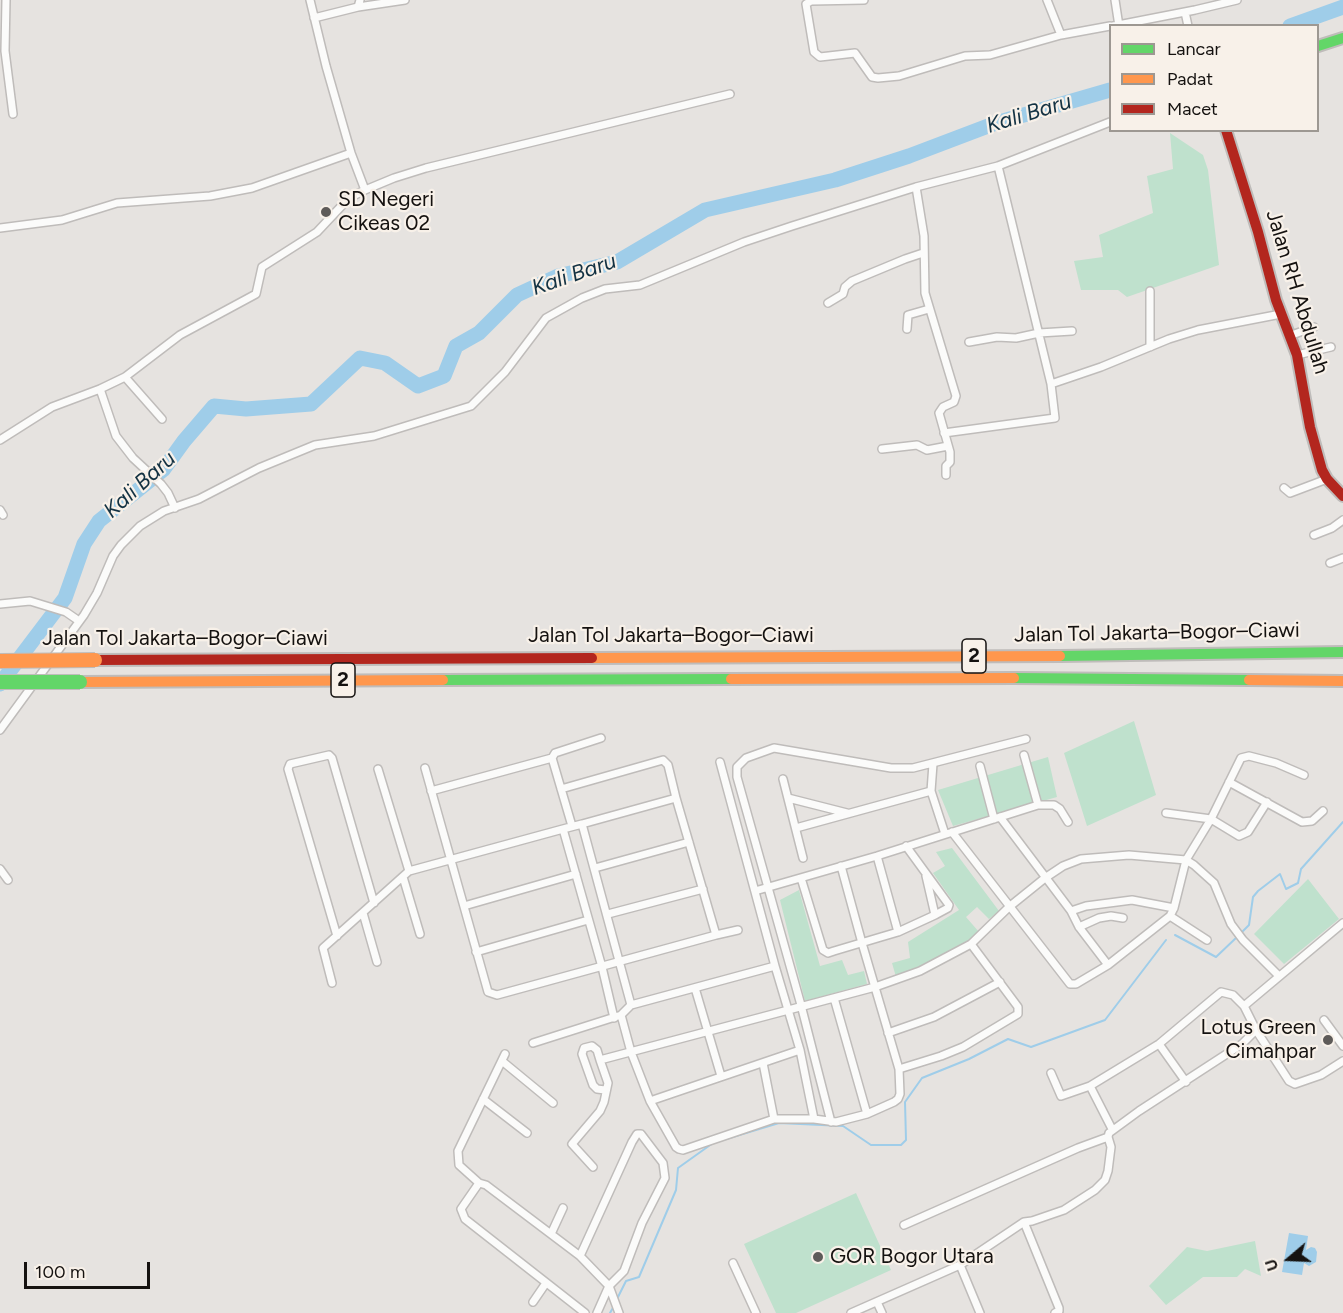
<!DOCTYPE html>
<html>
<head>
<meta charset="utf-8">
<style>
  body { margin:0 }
  #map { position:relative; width:1343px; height:1313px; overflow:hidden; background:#e6e3e0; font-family:Figtree,sans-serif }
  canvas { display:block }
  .legend { position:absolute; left:1109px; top:24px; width:210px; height:108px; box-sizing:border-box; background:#f8f1e9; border:2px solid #9d9892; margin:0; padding:8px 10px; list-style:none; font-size:18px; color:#151210 }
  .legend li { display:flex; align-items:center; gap:12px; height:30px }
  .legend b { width:30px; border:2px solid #9d9892 }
  .north { position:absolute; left:1259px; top:1229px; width:60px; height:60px; -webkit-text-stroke:4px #f8f1e9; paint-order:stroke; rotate:251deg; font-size:16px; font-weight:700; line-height:24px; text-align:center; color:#151210 }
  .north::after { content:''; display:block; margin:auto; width:21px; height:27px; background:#151210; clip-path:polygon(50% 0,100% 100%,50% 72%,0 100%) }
  .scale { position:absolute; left:24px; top:1262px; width:126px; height:27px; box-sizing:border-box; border:3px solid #151210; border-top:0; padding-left:8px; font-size:18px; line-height:21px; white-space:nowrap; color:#151210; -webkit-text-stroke:4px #f8f1e9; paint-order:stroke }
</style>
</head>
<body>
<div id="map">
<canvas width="1343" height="1313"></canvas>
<ul class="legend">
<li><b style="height:8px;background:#63d668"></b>Lancar</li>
<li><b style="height:8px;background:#ff974d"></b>Padat</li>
<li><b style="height:8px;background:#b3261e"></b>Macet</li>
</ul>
<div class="north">U</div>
<div class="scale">100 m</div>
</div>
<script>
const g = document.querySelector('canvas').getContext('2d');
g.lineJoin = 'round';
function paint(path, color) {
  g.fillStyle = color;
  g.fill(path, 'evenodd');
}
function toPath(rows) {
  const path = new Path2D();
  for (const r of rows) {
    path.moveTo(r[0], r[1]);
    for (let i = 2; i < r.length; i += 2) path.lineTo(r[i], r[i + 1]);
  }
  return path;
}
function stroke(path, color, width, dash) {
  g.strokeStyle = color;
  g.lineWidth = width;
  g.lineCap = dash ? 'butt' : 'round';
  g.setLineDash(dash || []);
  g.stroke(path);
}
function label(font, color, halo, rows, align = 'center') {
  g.font = font + ' Figtree,sans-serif';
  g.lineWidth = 4.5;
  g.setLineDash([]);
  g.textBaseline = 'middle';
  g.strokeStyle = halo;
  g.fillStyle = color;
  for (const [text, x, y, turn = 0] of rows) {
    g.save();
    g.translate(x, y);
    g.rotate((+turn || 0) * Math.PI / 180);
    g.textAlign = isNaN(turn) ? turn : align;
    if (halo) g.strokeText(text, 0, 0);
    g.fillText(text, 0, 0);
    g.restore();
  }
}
paint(toPath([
  [1170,133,1203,155,1208,170,1219,265,1127,297,1118,290,1081,290,1074,261,1103,257,1099,235,1153,213,1147,176,1173,169],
  [1134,721,1156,795,1087,826,1064,753],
  [1048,757,1057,797,953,826,938,790],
  [952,848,999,911,989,919,977,907,966,917,979,932,965,944,920,968,896,977,892,963,910,958,908,942,959,910,933,873,945,866,936,852],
  [1308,879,1339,919,1284,964,1254,934],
  [799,890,820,966,842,960,848,975,864,971,867,984,805,1001,780,900],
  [856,1193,891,1270,796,1313,776,1313,744,1244],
  [1255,1241,1261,1276,1245,1269,1237,1277,1203,1277,1166,1305,1149,1286,1187,1247,1207,1251]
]), '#bfe1cd');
paint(toPath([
  [1289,1233,1308,1236,1306,1250,1311,1247,1315,1248,1317,1252,1316,1262,1309,1266,1304,1263,1302,1275,1282,1272]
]), '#9fcde9');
stroke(toPath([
  [1241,933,1249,925,1253,897,1258,891,1280,874,1286,889,1298,883,1301,869,1343,822],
  [1175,935,1216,957,1237,937],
  [616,1301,626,1281,639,1277,676,1190,678,1168,713,1143,779,1123,843,1126,871,1145,901,1145,906,1140,905,1102,922,1078,969,1059,1008,1039,1031,1047,1105,1020,1166,940],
  [610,1313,614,1306]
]), '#9fcde9', 2);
stroke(toPath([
  [1290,26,1343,7],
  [0,684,65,598,84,544,99,521,163,470,184,441,214,406,246,409,311,404,360,358,385,363,418,386,444,376,456,346,479,333,517,295,558,276,617,262,705,210,835,180,909,156,996,123,1110,90]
]), '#9fcde9', 15);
const street = toPath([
  [6,0,5,51,13,114],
  [310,0,326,66,351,153,365,190],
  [864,0,811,1,806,4,814,52,820,57,855,53,872,77,878,78,899,76,965,56,990,55,1061,35,1110,26],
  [1047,0,1061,35],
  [1115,0,1119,26],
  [358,7,405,0],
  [1185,12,1188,26],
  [314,18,358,7,360,0],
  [1113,26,1195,10,1237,0],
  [916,187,924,236,925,293,956,396,954,402,943,407,939,413,950,452,950,462,946,466,946,475],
  [0,228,62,220,117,203,210,196,252,188,351,153],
  [1150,291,1150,347],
  [828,303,843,294,845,287,852,281,905,259,923,253],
  [907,329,908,315,929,309],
  [1289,336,1314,327],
  [969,342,997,337,1016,338,1039,333,1072,331],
  [1297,355,1331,347],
  [125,377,162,419],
  [1051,384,1101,367,1169,339,1198,330,1281,314],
  [100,389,116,436,133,458,161,484,168,493,175,508],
  [944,433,1055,418,1051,384,998,166],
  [0,440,52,407,100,389,125,377,180,335,256,294,262,267,317,232,349,198,365,190,394,178,426,168,730,94],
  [882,449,917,445,927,450,948,446],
  [1284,488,1290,493,1327,479],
  [0,510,3,515],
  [1314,535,1332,528,1343,520],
  [1330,563,1343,558],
  [0,604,30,601,66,612,79,621],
  [0,730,84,615,97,593,113,556,121,545,140,526,164,511,199,499,259,468,315,445,374,436,471,406,505,372,546,318,582,298,605,289,640,285,744,242,792,226,916,187,998,166,1110,122],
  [1024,755,1038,805],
  [552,758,572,826],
  [720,762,775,966],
  [933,764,931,791,945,834],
  [980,766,994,819],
  [425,768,488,992,497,995,716,935,676,798,582,824],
  [378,769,409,871],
  [783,779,803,858],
  [1229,782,1302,822,1312,821,1323,811],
  [561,789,663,760,668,765,676,798],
  [431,791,552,758,555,753,601,738],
  [788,798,847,813],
  [1166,813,1211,819,1239,836,1248,832,1267,802],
  [1000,817,1071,911,1079,927,1108,965],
  [796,828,931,791],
  [952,832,1070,984,1076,984,1108,965,1170,916,1174,908,1186,860,1211,819,1241,758,1249,756,1276,763,1304,775],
  [877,856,898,932],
  [595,868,689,842],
  [0,869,8,880],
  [926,876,935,915],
  [403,877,420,934],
  [801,878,823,950,828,953,834,951,881,937,898,932,935,915,948,908,949,905,906,846],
  [755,891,877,856,1038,805,1054,805,1060,809,1068,822],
  [464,906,576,874],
  [1071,911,1086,906,1132,900,1174,908],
  [363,913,377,962],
  [608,914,703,889],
  [1170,916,1207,940],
  [1079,927,1099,918,1111,916,1123,918],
  [716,935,738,930],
  [337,936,288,769,290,764,329,755,332,758,374,903],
  [476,952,588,920],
  [332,983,323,948,409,871,563,829],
  [695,988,721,1076],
  [834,998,867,1114],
  [1244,1006,1343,923],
  [614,1018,602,967,563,829,582,824,631,1005],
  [1324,1020,1343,1046],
  [1256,1030,1289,1081,1295,1084,1321,1075,1343,1061],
  [888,1033,934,1017,1000,982],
  [533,1043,618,1016],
  [1159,1044,1186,1082],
  [600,1060,597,1050,592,1046,584,1048,582,1054,593,1085,597,1089,605,1090],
  [502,1061,553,1103],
  [763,1063,774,1119],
  [899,1069,941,1056,963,1047,1018,1014,1018,1007,971,944],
  [1051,1073,1061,1096,1090,1086],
  [483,1099,527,1133],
  [650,1101,800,1050],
  [814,1119,800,1050,775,966,631,1005,621,1015,631,1052,650,1101,676,1147,679,1149,683,1150,774,1119,814,1119,836,1122,867,1114,894,1102,898,1099,900,1094,899,1069,862,943,841,866],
  [831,1122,801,1005,737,777,737,767,746,758,774,748,891,768,913,768,1026,739],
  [593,1167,572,1144,600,1111,604,1102,608,1083,600,1060,875,987,920,971,971,944,1009,907,1045,878,1063,866,1081,859,1129,855,1186,860,1194,865,1214,883,1231,924,1243,940,1279,976],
  [479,1183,459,1165,458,1151,505,1054],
  [1024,1222,1059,1308,1059,1311,1055,1313],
  [904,1225,1078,1148,1108,1137],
  [551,1234,563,1208],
  [580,1256,632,1142,637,1134,641,1134,663,1163,665,1178,642,1223,624,1271,609,1286,597,1313],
  [733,1263,756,1313],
  [960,1265,980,1313],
  [533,1302,546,1283],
  [877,1302,882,1313],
  [585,1313,465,1219,461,1209,479,1183,486,1185,580,1256,609,1286,619,1313],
  [851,1313,960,1265,1024,1222,1032,1221,1064,1210,1095,1190,1105,1180,1108,1171,1111,1147,1108,1137,1109,1133,1139,1111,1242,1044,1256,1030,1244,1006,1233,995,1221,992,1159,1044,1090,1086,1112,1129]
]);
const fast = toPath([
  [1318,46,1343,38],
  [1060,656,1343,652],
  [1014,678,1249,680],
  [443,680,731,679]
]);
const slow = toPath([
  [592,658,1060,656],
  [731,679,1014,678],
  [1249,680,1343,681],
  [80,682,443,680]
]);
const jam = toPath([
  [1226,130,1258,232,1276,300,1297,355,1310,427,1322,470,1327,479,1343,496],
  [95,660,592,658]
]);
stroke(street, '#bfbcba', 10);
stroke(fast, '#bfbcba', 14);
stroke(slow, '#bfbcba', 14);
stroke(jam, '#bfbcba', 14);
stroke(street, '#fbfbfa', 7);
stroke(fast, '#63d668', 10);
stroke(slow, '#ff974d', 10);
stroke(jam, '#b3261e', 10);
const fastBridge = toPath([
  [0,682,80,682]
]);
const slowBridge = toPath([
  [0,661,95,660]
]);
stroke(fastBridge, '#bfbcba', 16, []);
stroke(slowBridge, '#bfbcba', 16, []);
stroke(fastBridge, '#63d668', 14);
stroke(slowBridge, '#ff974d', 14);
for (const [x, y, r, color] of [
  [326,212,6,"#5e5b59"],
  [1328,1040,6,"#5e5b59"],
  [818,1257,6,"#5e5b59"]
]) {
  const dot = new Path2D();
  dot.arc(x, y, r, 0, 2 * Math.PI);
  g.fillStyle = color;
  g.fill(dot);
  stroke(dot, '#f8f1e9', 2);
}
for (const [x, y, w] of [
  [974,656,24],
  [343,680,24]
]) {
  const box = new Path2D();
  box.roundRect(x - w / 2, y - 17, w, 34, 4.5);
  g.fillStyle = '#f8f1e9';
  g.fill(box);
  stroke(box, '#151210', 1.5);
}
label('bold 20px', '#151210', null, [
  ["2",974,656],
  ["2",343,680]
]);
label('21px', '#151210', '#f8f1e9', [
  ["SD Negeri",338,200],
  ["Cikeas 02",338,224],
  ["Lotus Green",1316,1028,"right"],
  ["Cimahpar",1316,1052,"right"],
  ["GOR Bogor Utara",830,1257]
], 'left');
label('21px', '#151210', '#f8f1e9', [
  ["Jalan RH Abdullah",1297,292,73],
  ["Jalan Tol Jakarta–Bogor–Ciawi",1157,633,-1],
  ["Jalan Tol Jakarta–Bogor–Ciawi",671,636],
  ["Jalan Tol Jakarta–Bogor–Ciawi",185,639]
]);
label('italic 22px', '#133243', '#f8f1e9', [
  ["Kali Baru",1029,114,-17],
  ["Kali Baru",574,275,-19],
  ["Kali Baru",140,485,-42]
]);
</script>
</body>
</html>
